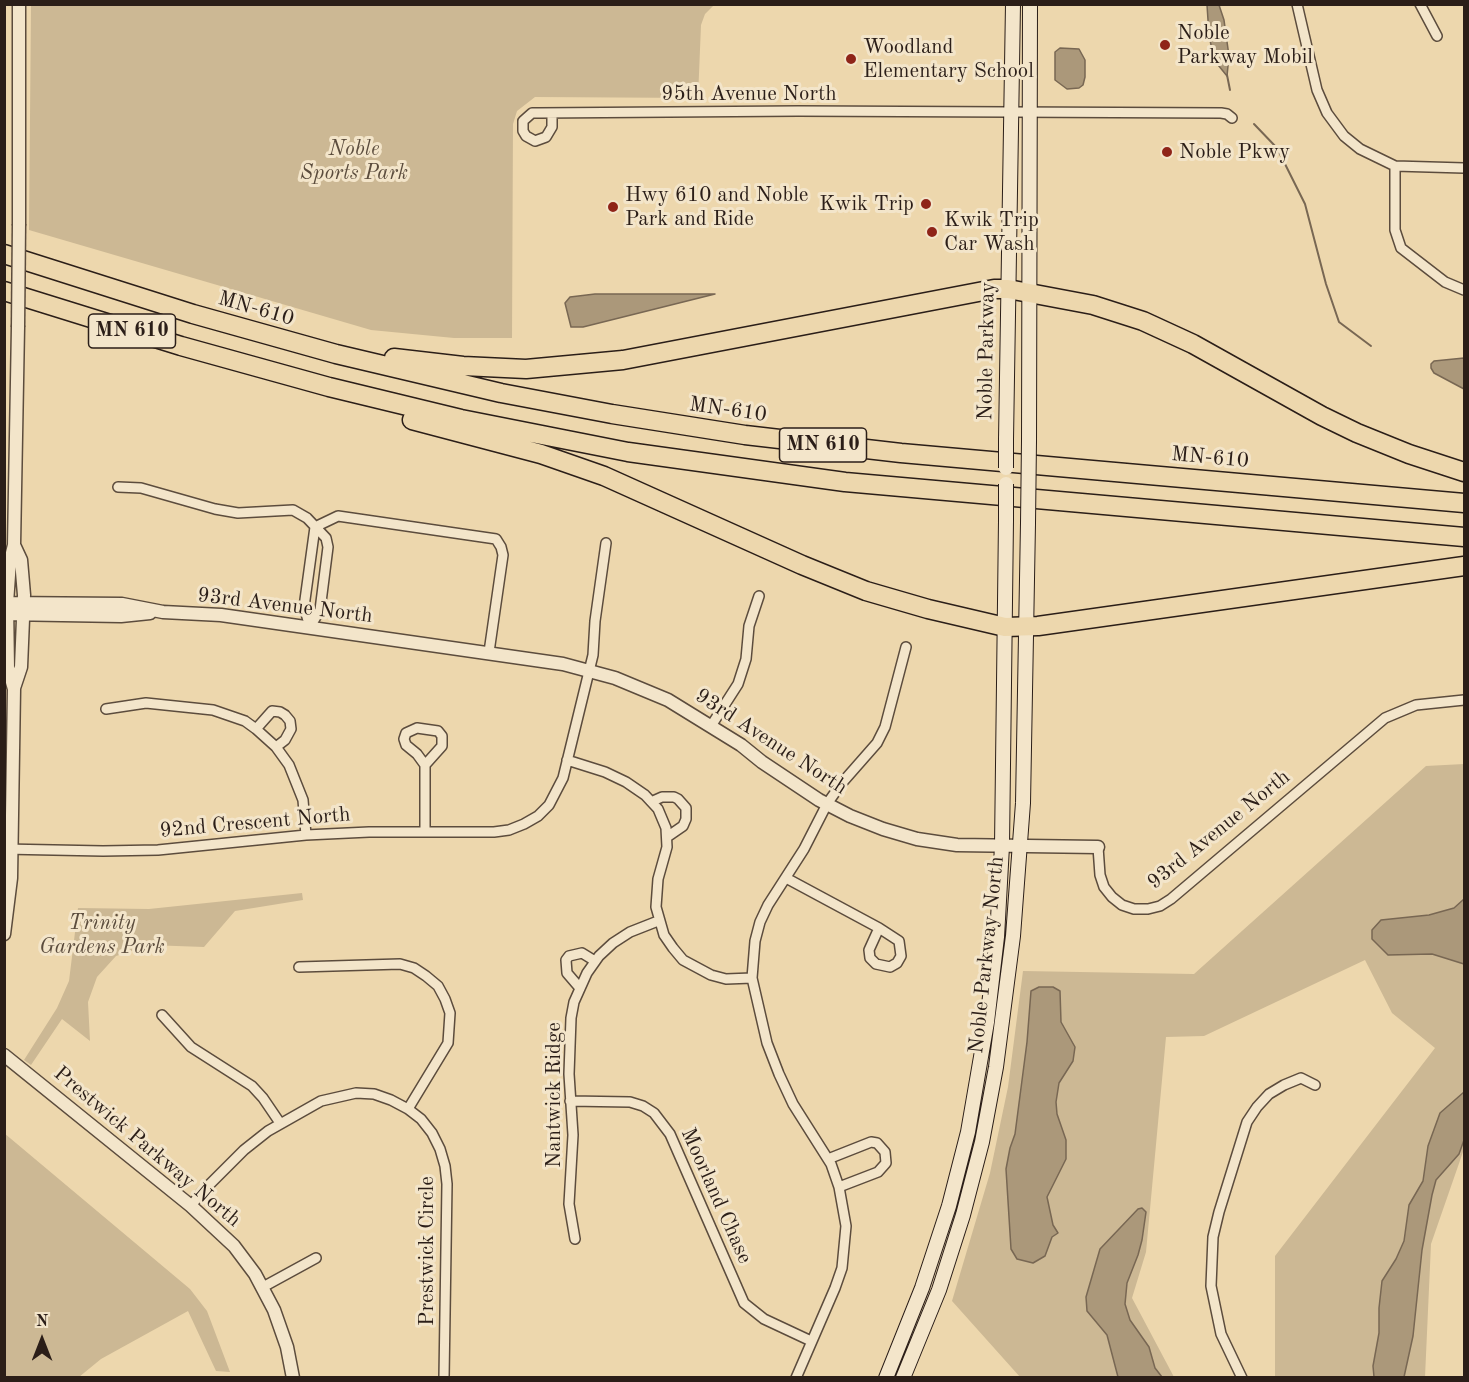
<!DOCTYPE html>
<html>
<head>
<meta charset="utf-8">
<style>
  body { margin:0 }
  #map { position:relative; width:1469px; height:1382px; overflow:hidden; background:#edd7ad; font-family:"Old Standard TT",serif }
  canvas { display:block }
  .frame { position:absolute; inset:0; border:6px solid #2b1e18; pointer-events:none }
  .north { position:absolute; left:12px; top:1310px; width:60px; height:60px; -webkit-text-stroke:4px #f3e5ca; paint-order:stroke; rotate:0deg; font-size:16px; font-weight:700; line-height:24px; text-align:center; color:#2b1e18 }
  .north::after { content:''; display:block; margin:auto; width:21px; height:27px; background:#2b1e18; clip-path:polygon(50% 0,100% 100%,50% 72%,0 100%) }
</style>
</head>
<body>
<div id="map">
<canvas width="1469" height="1382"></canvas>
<div class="frame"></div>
<div class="north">N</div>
</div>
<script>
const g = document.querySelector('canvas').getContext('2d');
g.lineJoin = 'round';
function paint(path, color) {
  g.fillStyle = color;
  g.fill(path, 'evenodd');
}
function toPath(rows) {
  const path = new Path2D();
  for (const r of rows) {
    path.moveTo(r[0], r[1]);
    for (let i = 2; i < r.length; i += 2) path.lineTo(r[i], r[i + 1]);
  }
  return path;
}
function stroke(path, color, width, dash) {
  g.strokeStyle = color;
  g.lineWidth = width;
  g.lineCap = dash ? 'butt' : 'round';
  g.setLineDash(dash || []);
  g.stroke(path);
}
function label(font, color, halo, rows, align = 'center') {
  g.font = font + ' "Old Standard TT",serif';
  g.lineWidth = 6;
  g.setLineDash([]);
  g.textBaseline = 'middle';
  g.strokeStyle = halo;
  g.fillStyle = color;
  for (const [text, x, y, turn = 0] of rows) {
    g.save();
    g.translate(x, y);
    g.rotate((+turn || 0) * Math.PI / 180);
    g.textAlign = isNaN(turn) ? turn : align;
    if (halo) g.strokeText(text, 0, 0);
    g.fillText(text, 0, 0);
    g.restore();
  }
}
paint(toPath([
  [31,5,31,4,714,5,705,14,701,25,698,98,535,97,517,111,513,124,512,338,454,338,371,330,29,230],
  [1464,764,1464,1149,1431,1244,1425,1377,1275,1377,1275,1256,1435,1048,1392,1013,1365,960,1204,1036,1166,1037,1146,1252,1132,1298,1174,1377,1020,1377,952,1301,990,1173,1008,1087,1023,971,1194,974,1426,766],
  [302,893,303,900,235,911,204,947,149,945,116,956,97,977,88,1002,90,1041,62,1019,31,1065,24,1060,57,1008,69,981,78,908,149,909],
  [4,1133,190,1289,207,1311,230,1372,216,1371,188,1311,101,1359,79,1377,5,1377]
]), '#ccb894');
const water = toPath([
  [1207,5,1219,5,1224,20,1229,56,1227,76,1214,60,1209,35,1207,5],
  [1060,48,1079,49,1085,60,1085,77,1083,85,1079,88,1067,89,1055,80,1055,52,1060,48],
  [595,294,715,294,583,327,571,327,565,303,570,297,595,294],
  [1464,358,1464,389,1434,373,1431,368,1431,364,1434,361,1464,358],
  [1464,899,1464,964,1432,954,1388,955,1372,939,1372,930,1381,920,1429,915,1454,908,1464,899],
  [1039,987,1053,987,1060,991,1061,1022,1075,1047,1073,1061,1059,1083,1056,1102,1057,1114,1066,1140,1066,1159,1047,1197,1053,1225,1058,1233,1052,1237,1045,1256,1033,1263,1017,1259,1011,1249,1006,1169,1010,1148,1015,1134,1027,1042,1031,991,1039,987],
  [1464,1092,1464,1140,1459,1154,1436,1180,1432,1195,1422,1250,1413,1336,1404,1377,1374,1377,1373,1366,1379,1333,1379,1308,1382,1281,1396,1259,1404,1241,1409,1205,1423,1181,1428,1146,1440,1113,1464,1092],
  [1142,1208,1146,1212,1142,1240,1138,1255,1127,1283,1125,1304,1130,1320,1149,1347,1155,1368,1162,1377,1118,1377,1107,1335,1087,1311,1086,1297,1100,1249,1138,1209,1142,1208]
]);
paint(water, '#ab987a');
stroke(water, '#786753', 1.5);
stroke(toPath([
  [1227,75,1230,90],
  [1254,124,1277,148,1305,204,1326,284,1339,322,1371,346]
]), '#786753', 2);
const minor = toPath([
  [1297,4,1317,90,1327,113,1344,136,1360,149,1395,166,1464,168],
  [1420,4,1437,36],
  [552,114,552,127,546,137,535,141,526,136,523,131,523,121,532,113,539,113,798,111,1221,113,1227,114,1232,118],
  [1395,166,1395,230,1401,248,1445,282,1464,290],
  [118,487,141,488,215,509,238,513,293,510,307,518,326,538,328,547,320,610,310,627],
  [315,527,338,516,496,539,501,547,503,555,489,652],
  [310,627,304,607,315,527],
  [106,709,146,703,213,710,245,721,256,729,276,747,289,765,303,800,306,835],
  [711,726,738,684,746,659,749,626,759,596],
  [417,728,438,731,442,736,442,746,425,765,417,754,406,745,404,739,406,733,417,728],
  [256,729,272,711,280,712,285,715,290,721,291,729,285,740,276,747],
  [567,760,605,772,626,782,645,795,658,809,666,828,667,847,658,879,656,907,664,935,673,948,683,960,711,975,726,979,752,978],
  [425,765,425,832],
  [653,801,662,797,674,797,678,799,686,808,686,819,683,826,667,837],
  [1098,847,1100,875,1104,887,1112,897,1122,905,1134,909,1148,909,1160,906,1171,899,1385,718,1416,705,1464,700],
  [4,849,103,851,158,850,306,835,369,832,494,832,509,830,524,824,538,816,549,805,563,778,593,655,595,621,606,543],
  [786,878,879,928],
  [879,928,899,941,901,956,897,963,890,967,876,964,870,958,869,950,879,928],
  [299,967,400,964,414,968,426,976,438,986,445,999,450,1013,448,1043,408,1109],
  [579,987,567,973,566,960,569,956,582,953,595,961],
  [162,1015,191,1047,252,1086,263,1098,280,1123],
  [570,1101,630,1102,643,1106,654,1113,670,1134,744,1303,764,1319,811,1341],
  [828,1159,871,1142,877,1143,885,1152,886,1163,878,1172,839,1187],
  [191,1206,201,1193,244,1150,268,1131,321,1101,356,1093,374,1094,391,1100,408,1109,421,1119,432,1133,440,1149,445,1166,447,1184,444,1378],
  [575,1239,569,1204,573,1135,569,1074,571,1018,574,1002,587,973,599,956,613,943,630,932,658,921],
  [263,1287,316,1258],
  [796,1378,835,1288,842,1268,846,1226,839,1187,831,1164,793,1104,779,1074,767,1043,752,978,755,941,760,922,768,905,804,849,827,804,841,784,877,743,885,727,906,647],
  [1242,1378,1221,1334,1211,1286,1213,1237,1219,1212,1247,1122,1257,1107,1269,1094,1284,1085,1301,1078,1315,1085]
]);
const tertiary = toPath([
  [19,224,19,4],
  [14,545,21,560,24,595,21,667,14,688],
  [4,603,122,604,163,612,221,615,563,664,615,678,668,700,741,745,762,762,819,800,850,816,883,829,917,839,957,845,1098,847],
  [4,614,121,616,150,613],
  [4,934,11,878,14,689,8,668,7,603,10,561,14,545,18,327],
  [4,1055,191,1206,234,1246,255,1274,274,1310,287,1347,293,1378]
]);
const secondary = toPath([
  [1006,439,1013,4],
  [1029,441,1030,4],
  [886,1378,922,1288,949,1206,968,1132,987,1022,997,937,1002,846,1006,520],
  [903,1378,939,1290,963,1215,982,1142,996,1067,1013,936,1023,803,1028,523]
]);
const motorway = toPath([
  [4,254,193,314,336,354,501,393,612,414,745,435,901,453,1464,503],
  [4,291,181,346,329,387,461,419,628,452,845,482,1464,537],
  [394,358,463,366,526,369,623,360,994,289,1008,289,1093,305,1143,321,1193,344,1322,416,1357,433,1409,454,1464,472],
  [412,420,541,454,604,476,802,565,866,591,928,609,1005,627,1038,626,1464,566]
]);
stroke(minor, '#5c4c3d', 12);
stroke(tertiary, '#5c4c3d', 15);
stroke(secondary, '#2b1e18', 16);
stroke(motorway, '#2b1e18', 21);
stroke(minor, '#f3e5ca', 9);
stroke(tertiary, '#f3e5ca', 12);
stroke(secondary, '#f3e5ca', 14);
stroke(motorway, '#edd7ad', 18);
const tertiaryBridge = toPath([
  [18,327,19,224]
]);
const secondaryBridge = toPath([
  [1006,468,1006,439],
  [1006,520,1006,484],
  [1028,523,1029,441]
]);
stroke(tertiaryBridge, '#5c4c3d', 15, []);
stroke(secondaryBridge, '#2b1e18', 16, []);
stroke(tertiaryBridge, '#f3e5ca', 12);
stroke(secondaryBridge, '#f3e5ca', 14);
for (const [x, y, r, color] of [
  [1165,45,6,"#8f2418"],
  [851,59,6,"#8f2418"],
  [1167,152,6,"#8f2418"],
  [926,204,6,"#8f2418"],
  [613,207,6,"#8f2418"],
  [932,232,6,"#8f2418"]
]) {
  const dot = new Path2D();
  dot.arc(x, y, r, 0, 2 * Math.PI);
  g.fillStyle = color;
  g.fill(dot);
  stroke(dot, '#f3e5ca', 2);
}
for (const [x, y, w] of [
  [132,331,87],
  [823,445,87]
]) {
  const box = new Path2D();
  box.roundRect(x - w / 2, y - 17, w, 34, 4.5);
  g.fillStyle = '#f3e5ca';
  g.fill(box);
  stroke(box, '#2b1e18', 1.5);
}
label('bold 20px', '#2b1e18', null, [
  ["MN 610",132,331],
  ["MN 610",823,445]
]);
label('21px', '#2b1e18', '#f3e5ca', [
  ["Noble",1177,33],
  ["Parkway Mobil",1177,57],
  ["Woodland",863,47],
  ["Elementary School",863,71],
  ["Noble Pkwy",1179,152],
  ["Hwy 610 and Noble",625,195],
  ["Park and Ride",625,219],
  ["Kwik Trip",914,204,"right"],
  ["Kwik Trip",944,220],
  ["Car Wash",944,244]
], 'left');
label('21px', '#2b1e18', '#f3e5ca', [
  ["95th Avenue North",749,94],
  ["MN-610",256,309,16],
  ["Noble Parkway",987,351,-89],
  ["MN-610",728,410,8],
  ["MN-610",1210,458,5],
  ["93rd Avenue North",285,606,7],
  ["93rd Avenue North",771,742,33],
  ["92nd Crescent North",255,823,-5],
  ["93rd Avenue North",1219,830,-39],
  ["Noble Parkway North",987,955,-84],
  ["Nantwick Ridge",554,1095,-90],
  ["Prestwick Parkway North",147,1147,40],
  ["Moorland Chase",716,1196,66],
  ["Prestwick Circle",427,1251,-90]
]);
label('italic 21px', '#5b4c3d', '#f3e5ca', [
  ["Noble",354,149],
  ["Sports Park",354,173],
  ["Trinity",102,923],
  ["Gardens Park",102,947]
]);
</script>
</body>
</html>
